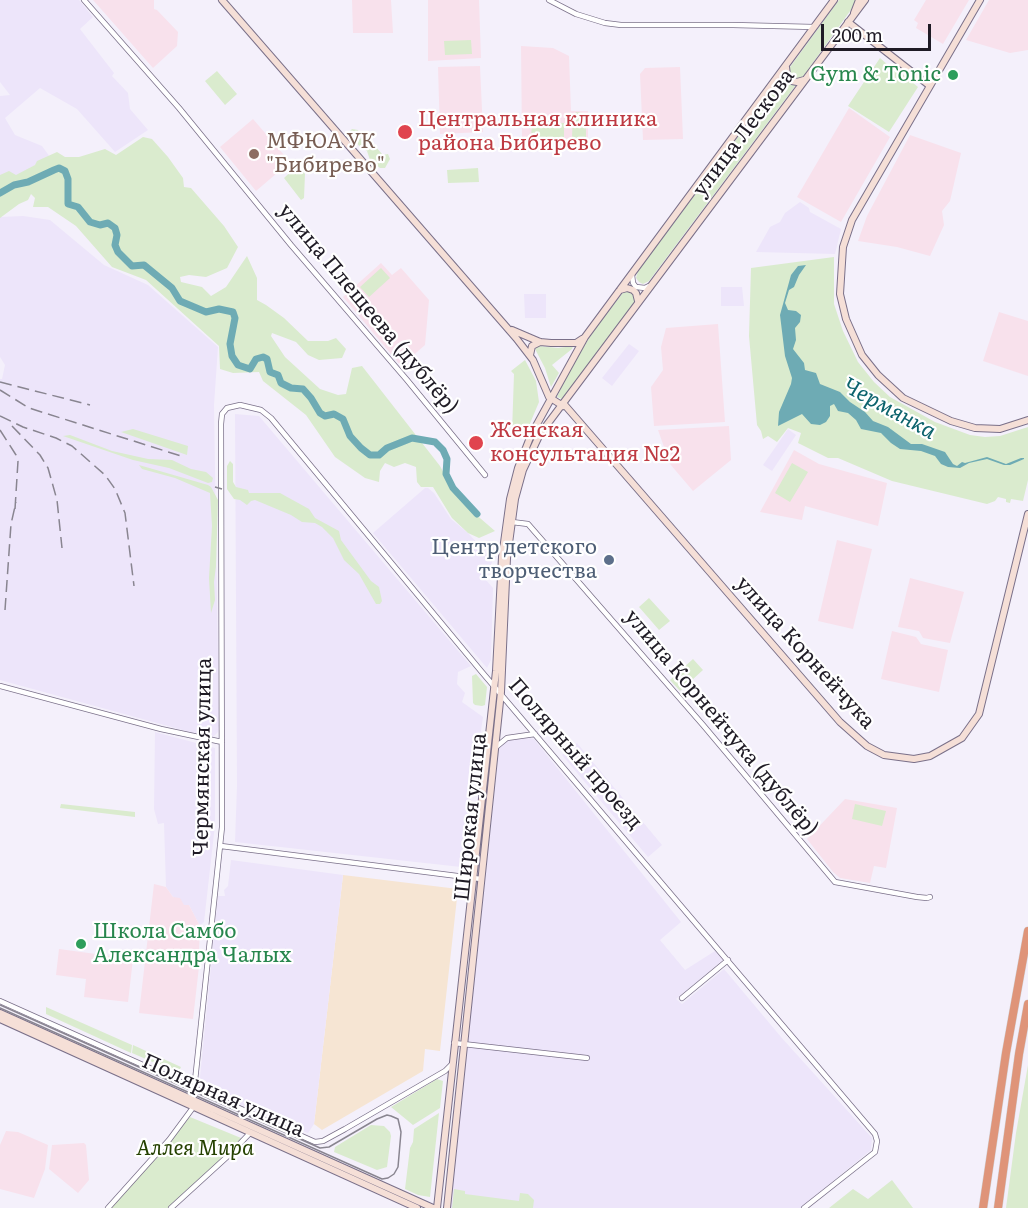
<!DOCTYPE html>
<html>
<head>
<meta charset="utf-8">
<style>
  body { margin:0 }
  #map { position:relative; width:1028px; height:1208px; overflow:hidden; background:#f4f0fb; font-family:Literata,serif }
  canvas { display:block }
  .scale { position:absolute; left:821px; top:24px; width:110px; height:27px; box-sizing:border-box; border:3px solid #1f1b25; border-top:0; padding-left:8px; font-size:18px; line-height:21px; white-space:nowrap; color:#1f1b25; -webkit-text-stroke:4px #fff; paint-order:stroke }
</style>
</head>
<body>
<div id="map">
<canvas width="1028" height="1208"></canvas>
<div class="scale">200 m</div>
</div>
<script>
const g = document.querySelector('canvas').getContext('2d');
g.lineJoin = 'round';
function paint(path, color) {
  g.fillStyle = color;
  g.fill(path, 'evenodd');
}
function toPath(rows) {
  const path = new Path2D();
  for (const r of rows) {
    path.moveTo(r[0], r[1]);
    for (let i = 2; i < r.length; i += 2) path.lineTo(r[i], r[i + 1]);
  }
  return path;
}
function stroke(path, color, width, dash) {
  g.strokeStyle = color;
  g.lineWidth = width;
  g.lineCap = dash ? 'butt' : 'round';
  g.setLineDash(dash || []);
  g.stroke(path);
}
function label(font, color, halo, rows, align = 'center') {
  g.font = font + ' Literata,serif';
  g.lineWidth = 4.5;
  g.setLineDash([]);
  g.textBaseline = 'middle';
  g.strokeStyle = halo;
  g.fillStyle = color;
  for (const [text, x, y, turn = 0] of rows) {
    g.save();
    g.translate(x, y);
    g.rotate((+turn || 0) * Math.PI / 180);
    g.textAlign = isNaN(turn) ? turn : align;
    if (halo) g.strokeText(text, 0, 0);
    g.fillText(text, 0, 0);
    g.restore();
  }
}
paint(toPath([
  [343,875,458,889,440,1051,425,1049,423,1071,322,1130,314,1124]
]), '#f6e5d3');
paint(toPath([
  [0,0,79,0,93,17,80,29,114,73,112,76,128,93,130,109,148,130,115,152,77,109,40,88,5,118,15,135,42,146,50,157,0,185,0,96,10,95,0,82],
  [800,202,809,208,810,212,841,229,835,254,756,252,770,227,780,222,785,213],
  [23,216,50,220,104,265,148,285,218,347,214,405,219,726,218,732,213,737,208,737,0,680,0,379,2,379,5,365,0,357,0,217],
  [721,287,742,287,744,306,721,306],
  [524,294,546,294,546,318,525,318],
  [629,344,639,351,612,386,602,378],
  [235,414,259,416,471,666,458,672,457,684,465,693,462,702,483,717,461,867,235,842,237,786],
  [788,429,796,435,772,471,763,465],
  [425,488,428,488,434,493,451,519,468,533,493,560,487,574,489,576,486,580,493,588,491,660,487,668,373,533],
  [155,732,215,748,215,825,204,922,200,926,189,905,184,905,173,897,166,887,164,823,158,824,154,809],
  [523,737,534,739,681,922,660,940,685,970,715,951,723,960,676,999,682,1004,724,969,781,1037,872,1138,871,1150,800,1208,450,1208,499,750,500,745,508,740],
  [577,743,662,845,648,857,562,755],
  [231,860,343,875,314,1124,308,1133,199,1087,218,896,225,896,224,890,228,886]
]), '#ede5fa');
paint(toPath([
  [93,0,154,0,154,9,157,10,178,32,177,46,153,68],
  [352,0,391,0,393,33,353,33],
  [428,0,479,0,481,58,428,61],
  [926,0,969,0,943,44,916,28,918,23,914,20],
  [989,0,1028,0,1028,50,1010,53,966,40],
  [521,46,553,48,569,56,571,111,588,111,588,143,522,141],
  [480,66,483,132,440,134,438,67],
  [680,67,683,139,643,140,640,74,645,68],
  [849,108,890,137,841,222,797,197],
  [253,119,290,162,256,191,220,147],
  [910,135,961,153,950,201,942,211,944,225,930,256,897,247,858,241,867,216],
  [381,263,392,275,401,268,429,300,425,345,401,366,343,297],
  [999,312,1028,321,1028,376,983,361],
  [718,324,725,422,654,426,651,387,663,370,661,347,666,328],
  [729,426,731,460,693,491,670,464,658,430],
  [794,450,819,464,887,483,878,526,805,506,802,520,760,512],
  [837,540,872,549,853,629,818,621],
  [910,578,964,592,950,643,923,638,919,631,898,627],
  [892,631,916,637,921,644,948,650,939,692,881,679],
  [845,799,897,808,886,868,874,866,870,883,840,878,833,872,807,839],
  [154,884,166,887,173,897,180,898,184,905,189,905,200,926,199,952,200,958,193,1019,139,1013],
  [59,949,133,959,128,1002,84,997,86,979,56,975],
  [6,1131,18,1132,48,1145,45,1169,34,1198,0,1189,0,1145],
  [84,1143,86,1145,89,1180,78,1193,49,1169,52,1145]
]), '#f8e1ec');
paint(toPath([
  [839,0,858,0,802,78,793,78,790,74,790,67],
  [471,40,472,54,445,55,444,41],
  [880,58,896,72,899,71,918,87,889,132,848,106],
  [217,71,237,94,225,105,205,81],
  [784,75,790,83,796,85,649,281,643,284,639,282,636,278,638,271],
  [576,112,583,113,586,116,586,137,583,141,576,140,572,137,573,116],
  [532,122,564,123,564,140,531,138],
  [352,129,358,130,360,139,365,135,383,155,388,154,390,159,385,168,380,168,370,160,367,151,360,147,350,135,349,132],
  [143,137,152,139,168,157,183,178,184,187,191,188,224,226,238,247,227,268,206,277,189,275,180,277,181,282,202,287,211,296,226,287,247,256,257,278,257,300,266,305,284,318,308,341,328,341,336,338,346,349,342,358,319,360,308,355,296,342,272,333,271,336,285,357,320,389,338,395,346,394,352,368,362,366,440,466,453,490,473,512,495,531,479,538,468,533,452,518,433,487,421,487,417,482,416,467,405,463,394,467,385,463,380,471,379,482,365,478,335,457,306,415,263,381,259,372,233,373,220,369,219,346,146,280,112,267,76,226,48,207,33,207,35,198,31,194,28,200,19,204,0,218,0,175,9,171,16,175,35,165,37,161,57,152,65,157,79,157,105,149,116,155],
  [298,165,305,174,304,198,301,200,284,178],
  [478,168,479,182,448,183,447,170],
  [834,257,834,304,843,331,858,362,874,382,890,397,935,422,970,435,985,437,1000,436,1028,427,1028,480,1023,501,1011,499,1010,503,1006,502,1006,499,998,497,995,501,987,504,892,481,838,458,828,458,798,443,801,433,788,428,777,442,768,436,763,439,761,431,757,425,749,336,751,268],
  [381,268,390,278,369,297,360,287],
  [625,290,634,294,636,302,562,399,557,397,571,367,593,332],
  [538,346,558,348,573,346,572,349,552,365,559,373,551,387,545,368,535,349],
  [525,360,536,381,539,402,526,433,512,432,514,374,511,371],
  [133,429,188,446,187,455,121,432],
  [70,435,112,451,148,459,172,460,191,469,206,472,213,478,212,482,208,483,169,468,133,460,63,436],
  [230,461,233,464,233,482,236,487,248,490,249,493,280,493,309,509,315,518,339,531,341,540,371,581,379,587,382,601,380,604,376,604,359,574,344,560,333,538,322,527,315,523,302,522,291,515,255,500,251,501,247,505,240,500,234,499,227,489,227,466],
  [792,463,808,472,790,502,775,493],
  [139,465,208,485,211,487,218,500,216,566,214,582,215,600,211,613,209,578,212,526,210,493,175,478,142,469],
  [649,598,670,621,659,630,639,607],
  [693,659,703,670,680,691,670,680],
  [476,674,487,687,485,705,482,706,475,705,473,703,472,676],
  [61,804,135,812,135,817,60,808],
  [855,804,886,811,882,826,852,819],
  [46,1007,132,1045,131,1053,46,1014],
  [133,1045,181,1067,178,1073,132,1053],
  [1028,1065,1028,1208,1006,1208,1016,1133],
  [437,1079,443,1081,440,1108,413,1125,391,1107],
  [439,1113,430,1197,418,1195,405,1189,410,1148,413,1142,414,1129],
  [190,1117,241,1138,242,1142,169,1208,110,1208],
  [371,1125,384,1126,390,1132,391,1136,387,1167,377,1170,334,1152,335,1147],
  [892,1180,913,1208,829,1208,853,1189,868,1199],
  [454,1189,465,1191,465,1194,519,1201,520,1193,528,1194,534,1200,533,1208,452,1208]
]), '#daebce');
paint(toPath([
  [806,265,799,275,794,287,789,290,785,303,788,310,796,311,801,315,800,322,795,328,796,340,793,349,804,363,805,370,816,373,820,384,840,392,850,402,865,412,873,421,888,427,911,444,922,444,945,452,953,464,957,466,962,462,965,463,987,457,1006,464,1021,458,1024,458,1024,459,1010,465,1004,465,987,459,969,463,960,468,948,467,941,464,935,456,921,451,900,449,891,443,881,433,861,429,856,420,848,413,838,411,834,404,830,406,830,416,826,422,820,425,811,424,802,414,778,426,779,412,791,384,792,378,785,356,780,315,791,275,798,266]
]), '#6eabb4');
stroke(toPath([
  [0,193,14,185,28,182,54,170,59,168,65,171,68,179,68,204,78,207,90,222,100,225,108,223,115,228,117,235,115,245,118,252,132,266,144,265,172,288,180,301,206,312,219,309,233,312,235,318,230,344,232,356,238,365,250,369,256,359,263,357,267,359,270,372,278,375,281,383,291,388,303,389,311,398,320,413,325,416,334,414,343,419,350,436,361,448,370,455,379,455,387,448,412,438,435,442,443,450,447,459,446,474,453,488,477,514]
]), '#6eabb4', 7);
const street = toPath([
  [84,0,179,108,291,245,407,380,485,475],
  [549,0,576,14,605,23,621,25,733,25,814,27],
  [632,275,633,283,636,287,645,288,649,286],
  [512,522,528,524,703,725,835,882,917,897,927,898,930,897],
  [0,686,161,729,222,742],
  [496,747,507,738,535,734],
  [221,846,481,879],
  [682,998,728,960],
  [0,1001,315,1142,323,1141,345,1129,445,1071,452,1064],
  [454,1043,587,1058],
  [108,1208,169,1140,192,1109,222,827,221,424,222,414,227,408,240,405,261,410,271,418,481,671,875,1134,877,1141,875,1152,804,1208],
  [171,1208,229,1155,250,1133]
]);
const secondary = toPath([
  [222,0,516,338,533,360,549,397,563,406],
  [980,0,852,220,843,247,840,294,846,319,862,355,878,375,903,398,951,421,975,428,1000,429,1028,420],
  [854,13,859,0],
  [848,22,930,86],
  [786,67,787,75,792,81,797,82,804,80],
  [620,290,627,288,633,290,636,293,638,301],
  [512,330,540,342,551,343,576,343,582,339],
  [530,355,532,346,540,342],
  [563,403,840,722,867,746,884,755,914,759,930,756,962,738,979,714,1028,514],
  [0,1013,433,1208],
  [0,1019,417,1208],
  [437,1208,496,671,502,557,510,499,518,468,531,435,585,337,834,0],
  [447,1208,501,692,507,558,515,499,523,470,540,434,865,0]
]);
const highway = toPath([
  [983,1208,1006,1053,1028,931],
  [998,1208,1019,1054,1028,1004]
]);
stroke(street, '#7a7089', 6);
stroke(secondary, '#7a7089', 8);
stroke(highway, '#d2d1d3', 9);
stroke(street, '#fff', 4.5);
stroke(secondary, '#f5dfd7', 6);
stroke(highway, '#df9479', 8);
stroke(toPath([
  [0,1005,320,1148,329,1147,377,1119,387,1115,391,1116,398,1119,401,1132,398,1167,394,1174,388,1178,382,1179,0,1008]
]), '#898590', 1.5);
stroke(toPath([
  [0,382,90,405],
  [0,390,29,408,181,456],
  [0,416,23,427,56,438,72,446,105,475,115,489,125,513,134,586],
  [12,426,40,455,48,468,57,500,62,548],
  [0,430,16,455,18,461,15,509],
  [215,487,222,489],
  [5,610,11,524,16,502]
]), '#898590', 1.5, [12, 6]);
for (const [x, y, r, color] of [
  [953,75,6,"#2e9e5b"],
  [405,132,8,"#e0444e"],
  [254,154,6,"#8d6e63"],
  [476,443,8,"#e0444e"],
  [609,560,6,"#5c6f8a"],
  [81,944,6,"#2e9e5b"]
]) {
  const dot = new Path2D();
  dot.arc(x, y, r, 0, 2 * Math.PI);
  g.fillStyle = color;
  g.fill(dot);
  stroke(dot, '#fff', 2);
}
label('21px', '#27864d', '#fff', [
  ["Gym & Tonic",941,75],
  ["Школа Самбо",93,932,"left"],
  ["Александра Чалых",93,956,"left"]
], 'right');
label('21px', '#be3a42', '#fff', [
  ["Центральная клиника",418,120],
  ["района Бибирево",418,144],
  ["Женская",490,431],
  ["консультация №2",490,455]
], 'left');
label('21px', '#1f1b25', '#fff', [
  ["улица Лескова",744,133,-53],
  ["улица Плещеева (дублёр)",368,309,50],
  ["улица Корнейчука",805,653,48],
  ["улица Корнейчука (дублёр)",721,723,50],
  ["Полярный проезд",575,754,49],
  ["Чермянская улица",203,757,-89],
  ["Широкая улица",471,817,-84],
  ["Полярная улица",223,1096,24]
]);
label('21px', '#785e54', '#fff', [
  ["МФЮА УК",266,142],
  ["\"Бибирево\"",266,166]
], 'left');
label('21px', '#4e5e75', '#fff', [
  ["Центр детского",597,548],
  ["творчества",597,572]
], 'right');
label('italic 21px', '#254100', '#fff', [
  ["Аллея Мира",195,1149]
]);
label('italic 22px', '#0c636d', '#fff', [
  ["Чермянка",889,409,29]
]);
</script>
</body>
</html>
